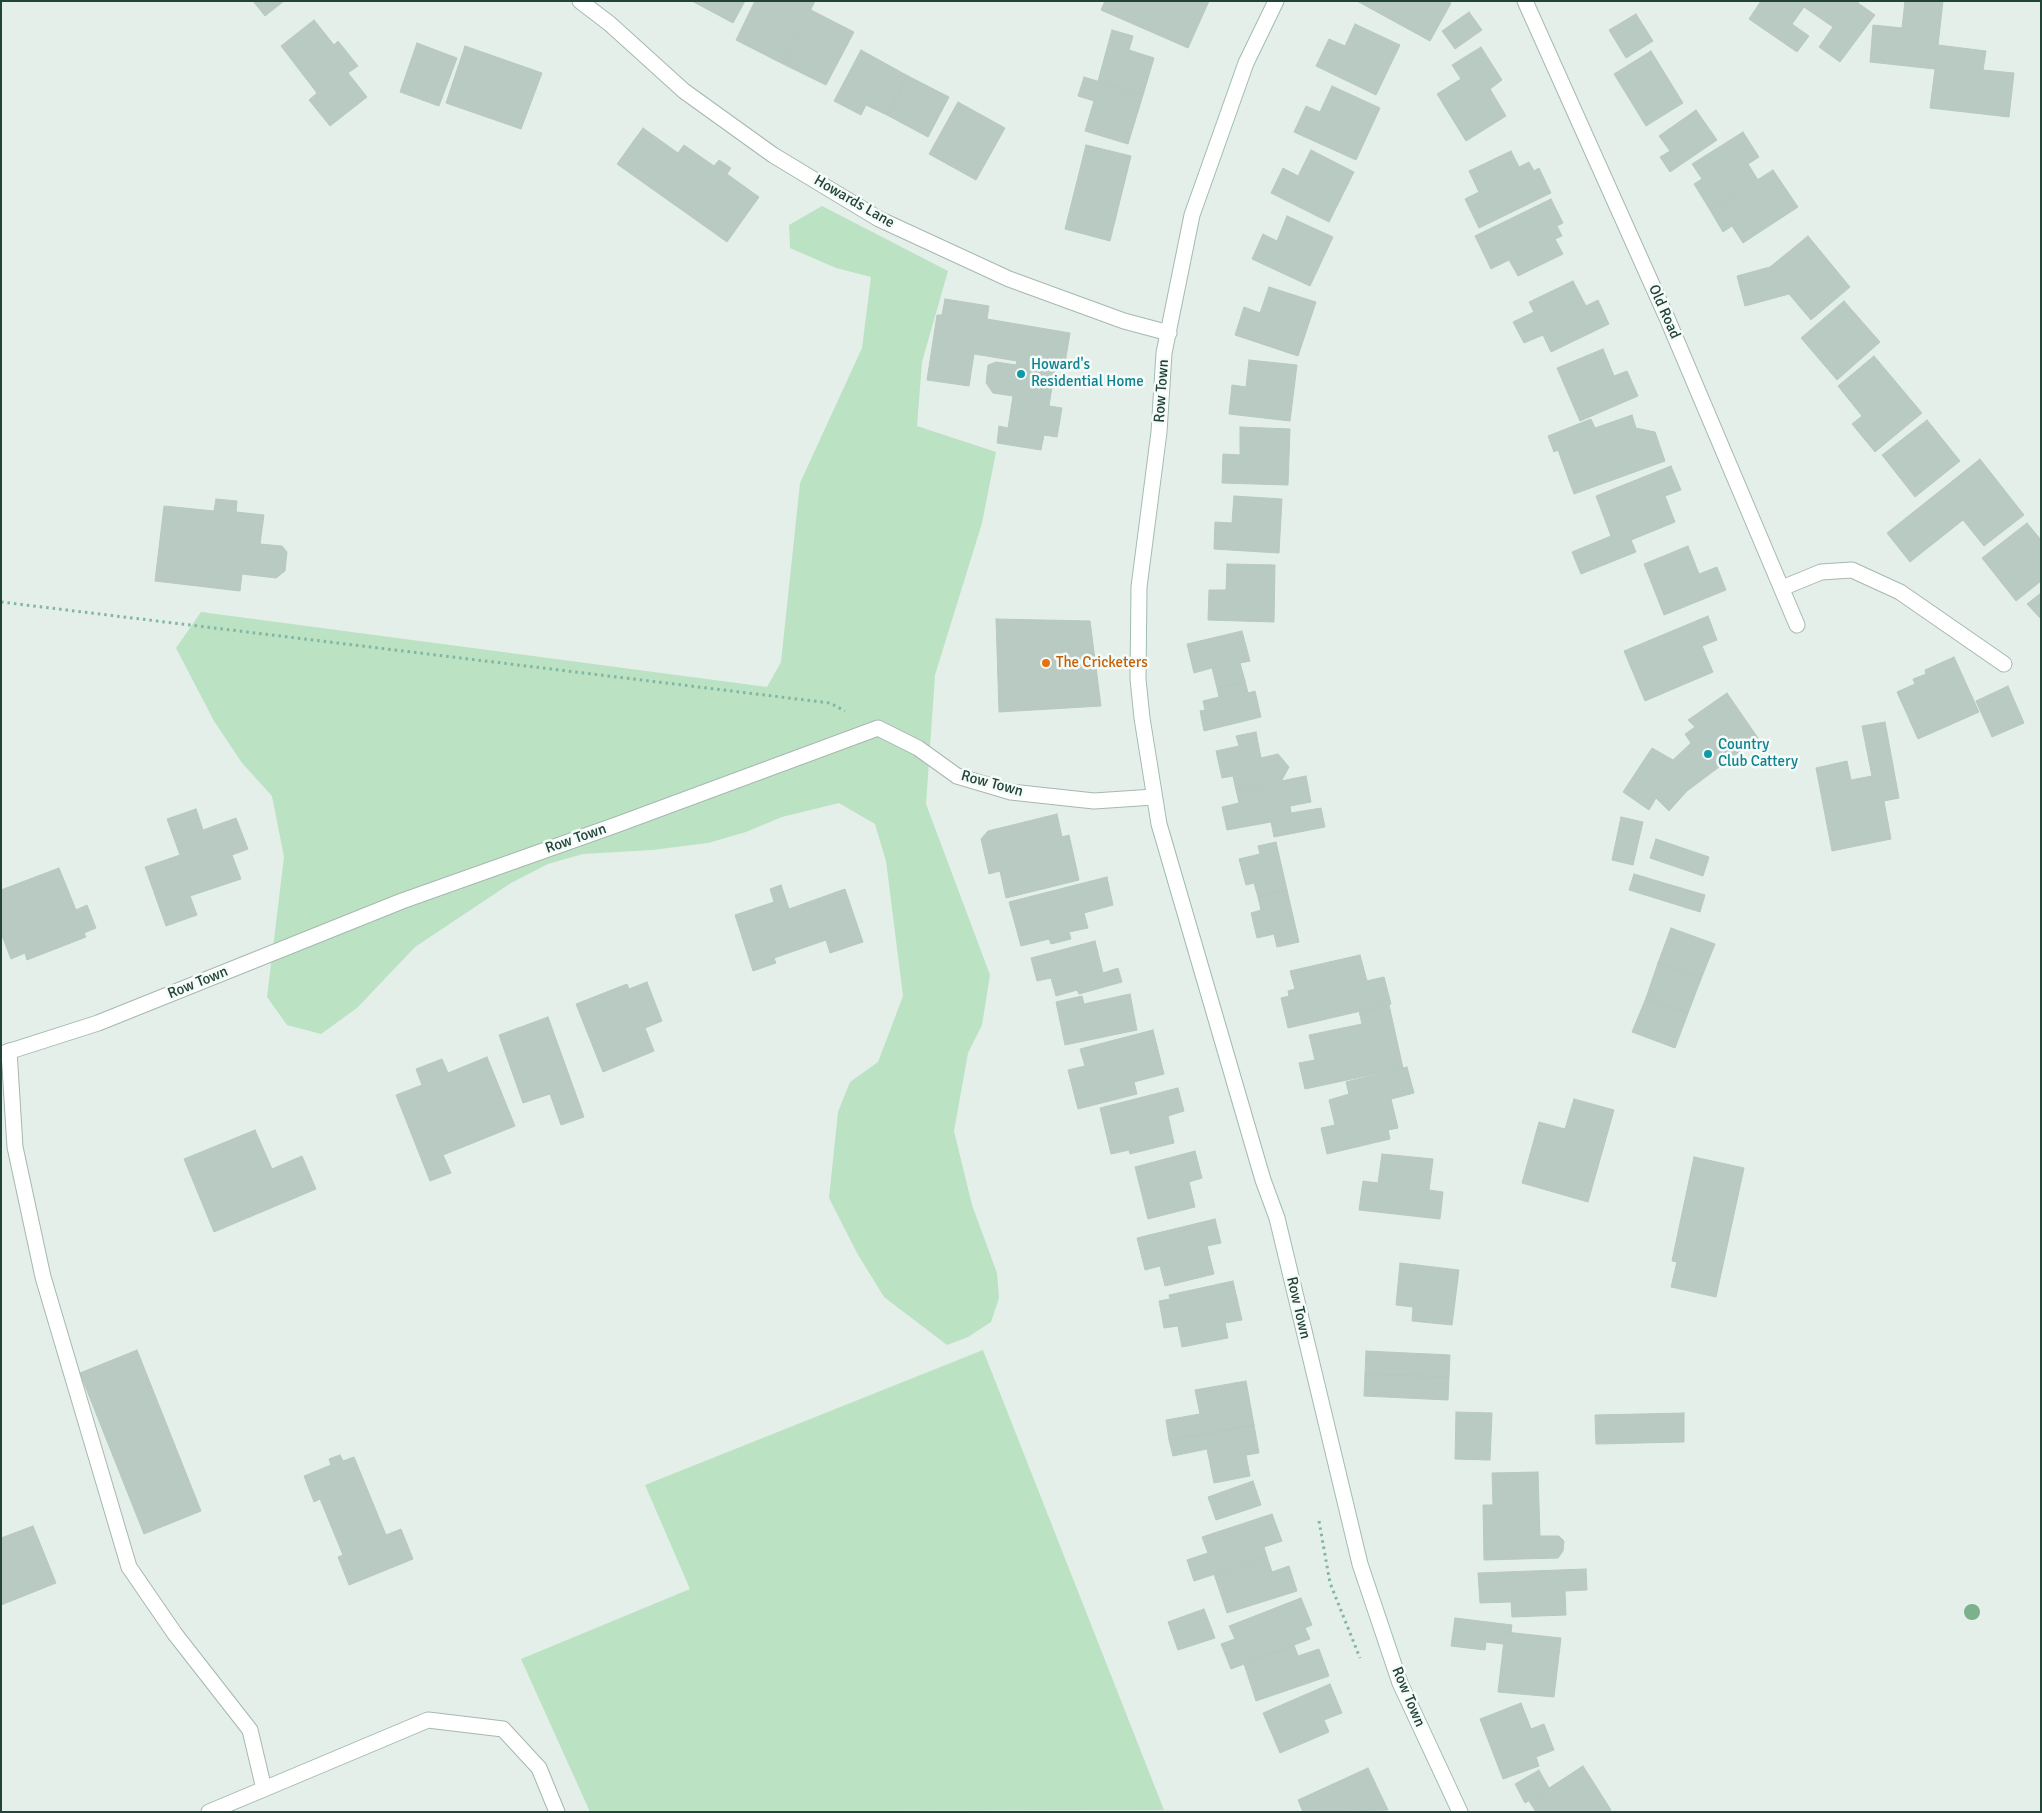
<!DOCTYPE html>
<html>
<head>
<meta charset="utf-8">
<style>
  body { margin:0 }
  #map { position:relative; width:2042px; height:1813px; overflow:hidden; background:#e4efe9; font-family:Signika,sans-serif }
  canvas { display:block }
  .frame { position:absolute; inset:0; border:2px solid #214338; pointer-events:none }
</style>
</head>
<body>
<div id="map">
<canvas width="2042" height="1813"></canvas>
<div class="frame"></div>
</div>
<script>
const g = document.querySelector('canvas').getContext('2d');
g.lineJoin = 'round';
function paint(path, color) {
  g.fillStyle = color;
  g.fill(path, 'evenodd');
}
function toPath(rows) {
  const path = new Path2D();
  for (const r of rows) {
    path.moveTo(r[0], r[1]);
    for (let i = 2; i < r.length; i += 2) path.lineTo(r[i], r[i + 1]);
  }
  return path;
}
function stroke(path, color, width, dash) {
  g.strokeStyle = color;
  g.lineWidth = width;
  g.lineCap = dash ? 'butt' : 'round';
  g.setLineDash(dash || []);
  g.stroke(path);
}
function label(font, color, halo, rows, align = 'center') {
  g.font = font + ' Signika,sans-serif';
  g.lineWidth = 5;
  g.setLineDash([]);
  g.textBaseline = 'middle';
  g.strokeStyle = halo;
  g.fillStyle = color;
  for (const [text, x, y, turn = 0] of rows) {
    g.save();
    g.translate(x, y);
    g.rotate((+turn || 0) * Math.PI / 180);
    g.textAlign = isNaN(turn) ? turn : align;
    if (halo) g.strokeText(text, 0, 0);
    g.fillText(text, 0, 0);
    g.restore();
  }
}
paint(toPath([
  [822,206,948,271,922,362,917,426,996,452,982,523,935,675,926,804,990,975,982,1025,968,1053,954,1131,972,1205,997,1273,999,1298,991,1322,968,1337,947,1345,884,1297,857,1253,829,1198,838,1112,850,1082,878,1062,903,996,886,861,875,824,839,803,782,817,746,832,708,843,652,850,583,854,548,864,511,883,415,947,357,1008,321,1034,287,1025,267,997,284,857,272,796,242,763,214,721,176,648,201,612,767,687,781,662,800,483,862,348,871,277,836,268,790,248,789,225],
  [983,1350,1164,1810,590,1812,521,1659,690,1589,645,1485]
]), '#bbe2c3');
const building = toPath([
  [253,1,284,1,265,16,253,1],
  [692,1,745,1,733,23,692,1],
  [755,1,815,1,783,64,736,40,755,1],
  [1105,1,1209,1,1188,48,1101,10,1105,1],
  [1357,1,1446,1,1451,3,1430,41,1357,1],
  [1761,1,1859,1,1858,3,1875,15,1840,62,1819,47,1833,27,1804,7,1792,24,1809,36,1797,52,1749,19,1761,1],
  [1905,1,1943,1,1938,45,1986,51,1983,70,2014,73,2009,117,1930,108,1935,69,1870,62,1873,25,1902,28,1905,1],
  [811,10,854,32,826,85,783,64,811,10],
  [1469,12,1482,30,1455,49,1442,31,1469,12],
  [1636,14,1653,41,1626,58,1609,30,1636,14],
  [314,20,334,45,338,41,358,66,348,73,367,97,330,126,309,100,317,93,281,46,314,20],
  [1355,24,1400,45,1376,95,1316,66,1329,39,1345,46,1355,24],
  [1112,30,1133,36,1129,50,1154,58,1143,95,1098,81,1112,30],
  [417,43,457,58,439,106,400,92,417,43],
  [465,46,542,73,521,129,446,103,465,46],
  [1481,47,1502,80,1490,89,1506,116,1466,141,1437,94,1461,79,1452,65,1481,47],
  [861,50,908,76,887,115,866,105,861,115,834,101,861,50],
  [1651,51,1683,103,1646,126,1614,74,1651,51],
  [908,76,949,97,928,137,887,115,908,76],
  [1084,77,1143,95,1128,144,1085,131,1094,101,1078,96,1084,77],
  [1332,86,1380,108,1356,160,1294,132,1306,106,1320,112,1332,86],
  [958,102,1005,128,976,180,929,154,958,102],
  [1696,110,1717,140,1670,172,1660,157,1670,151,1659,136,1696,110],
  [643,128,678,153,684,145,714,166,719,160,731,168,727,174,759,197,727,242,617,164,643,128],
  [1743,132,1759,157,1748,164,1758,180,1710,210,1694,184,1702,179,1692,164,1743,132],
  [1086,145,1131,156,1110,241,1065,229,1086,145],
  [1311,150,1354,172,1329,222,1271,193,1283,168,1298,176,1311,150],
  [1511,151,1519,167,1529,162,1534,171,1539,168,1551,193,1479,228,1465,199,1479,192,1469,171,1511,151],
  [1773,170,1798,207,1743,243,1732,226,1723,232,1710,210,1773,170],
  [1551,199,1563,223,1557,226,1562,236,1555,239,1563,254,1518,276,1509,260,1491,269,1475,236,1551,199],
  [1287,216,1333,237,1310,286,1252,259,1263,234,1277,241,1287,216],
  [1808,236,1850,287,1811,320,1789,294,1745,306,1737,276,1770,267,1808,236],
  [1573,281,1586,306,1598,300,1609,324,1551,352,1543,335,1524,343,1513,322,1534,312,1529,302,1573,281],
  [1269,287,1316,302,1298,356,1235,335,1244,307,1260,313,1269,287],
  [945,299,989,306,987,319,1070,333,1064,369,1055,368,1049,406,1062,408,1057,437,1044,435,1041,450,997,443,999,426,1008,428,1013,396,993,393,986,383,988,365,996,362,1016,365,1017,361,974,354,969,386,927,380,937,315,942,315,945,299],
  [1844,301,1880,342,1837,380,1801,338,1844,301],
  [1603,349,1614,376,1627,371,1638,396,1580,421,1557,368,1603,349],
  [1874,356,1922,413,1875,452,1852,424,1862,416,1838,386,1874,356],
  [1249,360,1297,365,1290,421,1229,414,1232,385,1246,387,1249,360],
  [1632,415,1636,428,1655,432,1665,461,1574,494,1558,450,1554,452,1548,436,1591,419,1595,428,1632,415],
  [1927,420,1960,461,1915,497,1882,455,1927,420],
  [1240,427,1290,429,1288,485,1222,483,1223,454,1240,455,1240,427],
  [1980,459,2024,515,1984,546,1963,520,1910,562,1887,533,1980,459],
  [1671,466,1681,490,1665,496,1675,522,1631,540,1636,552,1581,574,1572,552,1611,536,1596,496,1671,466],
  [1234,496,1282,499,1279,553,1214,549,1215,522,1232,523,1234,496],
  [216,499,237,501,236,512,264,515,260,544,282,546,287,552,285,571,276,578,242,574,240,591,155,581,164,506,214,511,216,499],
  [2027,523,2041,540,2041,581,2016,601,1982,558,2027,523],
  [1688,546,1699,574,1717,567,1726,590,1664,615,1644,564,1688,546],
  [1227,564,1275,565,1274,622,1208,620,1209,590,1226,590,1227,564],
  [2041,593,2041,619,2027,604,2041,593],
  [1708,616,1717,640,1702,646,1713,672,1645,701,1624,651,1708,616],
  [996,619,1090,621,1101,706,999,712,996,619],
  [1242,631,1250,661,1240,663,1245,681,1217,688,1212,668,1194,673,1187,644,1242,631],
  [1954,657,1979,712,1918,739,1897,692,1915,684,1913,679,1926,674,1925,670,1954,657],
  [1245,681,1248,693,1255,691,1261,717,1204,731,1200,711,1205,710,1203,701,1219,697,1217,688,1245,681],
  [2008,686,2024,723,1992,737,1976,701,2008,686],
  [1727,693,1758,738,1687,791,1669,811,1656,798,1649,810,1623,792,1652,748,1673,760,1691,743,1685,734,1695,727,1688,720,1727,693],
  [1885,722,1899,798,1884,801,1891,839,1832,851,1816,768,1847,761,1851,780,1872,776,1862,726,1885,722],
  [1256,732,1261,758,1278,754,1289,767,1282,780,1236,790,1233,776,1222,778,1216,751,1239,746,1236,736,1256,732],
  [1306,776,1311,802,1290,806,1291,813,1321,808,1325,827,1274,837,1271,822,1227,830,1222,807,1239,803,1236,790,1306,776],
  [196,809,203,830,236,818,248,849,232,855,241,879,190,896,197,915,166,926,145,867,180,855,167,819,196,809],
  [1057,814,1062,837,1069,835,1079,880,1006,898,1000,871,989,874,981,839,988,831,1057,814],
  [1621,817,1643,822,1633,865,1612,860,1621,817],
  [1656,839,1709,857,1703,876,1650,858,1656,839],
  [1276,842,1287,890,1258,897,1254,883,1246,885,1239,859,1260,854,1258,846,1276,842],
  [59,868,76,910,87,905,96,928,84,933,86,937,27,960,25,953,11,959,1,933,1,890,59,868],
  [1634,874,1705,895,1700,912,1629,890,1634,874],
  [1107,877,1113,905,1084,913,1088,928,1069,932,1071,939,1051,944,1049,939,1021,946,1009,902,1107,877],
  [781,885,789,909,845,889,863,942,830,953,826,940,774,958,776,963,753,971,735,915,774,902,770,889,781,885],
  [1287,890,1299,942,1277,947,1274,934,1257,938,1251,913,1261,910,1258,897,1287,890],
  [1671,928,1715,944,1701,979,1658,963,1671,928],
  [1095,941,1103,973,1118,968,1122,982,1079,994,1077,990,1056,996,1051,978,1037,981,1031,958,1095,941],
  [1360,955,1367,981,1384,977,1391,1004,1288,1028,1281,998,1289,996,1288,991,1295,989,1290,971,1360,955],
  [1658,963,1701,979,1688,1013,1646,998,1658,963],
  [647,982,662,1021,645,1028,654,1051,603,1072,576,1004,627,984,629,989,647,982],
  [1130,994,1137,1030,1065,1045,1056,1002,1082,996,1084,1004,1130,994],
  [1646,998,1688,1013,1675,1048,1632,1032,1646,998],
  [1389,1005,1403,1068,1305,1089,1299,1063,1315,1060,1309,1035,1362,1024,1359,1011,1389,1005],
  [548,1017,584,1117,561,1125,550,1094,523,1103,499,1035,548,1017],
  [1153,1030,1164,1074,1134,1082,1137,1094,1078,1109,1068,1070,1085,1066,1080,1049,1153,1030],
  [487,1057,515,1126,443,1155,451,1173,430,1181,396,1095,422,1085,416,1069,442,1059,448,1073,487,1057],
  [1407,1067,1414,1093,1391,1099,1398,1128,1388,1130,1390,1139,1327,1154,1321,1128,1335,1125,1329,1100,1349,1094,1346,1082,1407,1067],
  [1178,1088,1184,1111,1168,1116,1174,1143,1130,1154,1129,1150,1111,1154,1100,1108,1178,1088],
  [1574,1099,1614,1110,1588,1202,1522,1183,1539,1122,1565,1129,1574,1099],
  [255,1130,272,1169,302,1156,316,1189,214,1232,184,1159,255,1130],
  [1195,1151,1202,1178,1189,1182,1195,1207,1148,1219,1135,1167,1195,1151],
  [1382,1154,1433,1159,1429,1190,1443,1192,1440,1219,1359,1210,1363,1181,1378,1183,1382,1154],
  [1694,1157,1744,1168,1716,1297,1671,1287,1677,1262,1672,1261,1694,1157],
  [1215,1219,1221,1243,1207,1246,1214,1274,1165,1286,1160,1266,1145,1270,1137,1238,1215,1219],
  [1400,1263,1459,1270,1452,1325,1412,1321,1413,1307,1396,1305,1400,1263],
  [1233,1281,1242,1320,1225,1323,1228,1338,1182,1347,1178,1326,1164,1328,1159,1301,1170,1299,1169,1295,1233,1281],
  [137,1350,201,1511,144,1534,80,1373,137,1350],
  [1366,1351,1450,1355,1449,1377,1365,1374,1366,1351],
  [1365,1374,1449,1377,1448,1400,1364,1396,1365,1374],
  [1246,1381,1254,1425,1169,1440,1166,1420,1200,1414,1195,1390,1246,1381],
  [1456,1412,1492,1413,1490,1460,1455,1459,1456,1412],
  [1684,1413,1684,1442,1596,1444,1595,1415,1684,1413],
  [1254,1425,1259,1453,1246,1455,1250,1476,1214,1483,1207,1449,1173,1456,1169,1440,1254,1425],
  [340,1455,343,1461,354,1457,386,1535,401,1529,413,1559,349,1585,338,1557,343,1555,320,1499,314,1502,304,1476,331,1465,329,1459,340,1455],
  [1538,1472,1540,1536,1559,1536,1564,1541,1563,1551,1558,1558,1484,1560,1483,1505,1493,1505,1492,1473,1538,1472],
  [1253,1481,1261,1505,1216,1520,1208,1497,1253,1481],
  [1272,1514,1282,1541,1264,1547,1267,1557,1194,1581,1187,1560,1208,1553,1202,1537,1272,1514],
  [33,1526,56,1583,1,1605,1,1538,33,1526],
  [1267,1557,1272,1572,1289,1566,1297,1591,1227,1613,1214,1574,1267,1557],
  [1586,1569,1587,1590,1565,1591,1566,1615,1512,1617,1511,1602,1480,1603,1478,1573,1586,1569],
  [1301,1598,1312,1625,1305,1628,1310,1639,1231,1669,1221,1644,1235,1639,1229,1626,1301,1598],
  [1204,1609,1215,1638,1178,1650,1168,1622,1204,1609],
  [1455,1618,1512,1625,1511,1633,1505,1632,1503,1644,1486,1642,1485,1650,1451,1646,1455,1618],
  [1505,1632,1561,1638,1554,1697,1498,1692,1505,1632],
  [1294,1645,1298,1656,1319,1649,1329,1676,1256,1701,1244,1664,1294,1645],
  [1330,1684,1342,1713,1324,1720,1329,1732,1280,1753,1263,1713,1330,1684],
  [1521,1703,1531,1729,1544,1724,1554,1750,1536,1757,1539,1766,1503,1779,1480,1719,1521,1703],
  [1583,1766,1611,1810,1608,1812,1536,1812,1529,1801,1583,1766],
  [1368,1768,1388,1810,1303,1812,1298,1800,1368,1768],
  [1539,1770,1549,1788,1525,1803,1515,1784,1539,1770]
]);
paint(building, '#b9cac2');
stroke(building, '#b6c9c0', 1);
const lane = toPath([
  [1782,588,1821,572,1852,570,1900,592,2004,664],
  [9,1051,15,1147,43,1277,129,1567,175,1634,250,1730,264,1789,209,1812],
  [264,1789,428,1720,503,1729,539,1768,557,1812]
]);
const street = toPath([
  [580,1,610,24,684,91,773,155,879,219,1009,279,1124,321,1169,333],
  [1525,1,1667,318,1797,625],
  [1,1054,98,1023,402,901,616,825,878,728,918,748,957,776,1011,792,1094,801,1154,797]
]);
const secondary = toPath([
  [1276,1,1246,63,1192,215,1164,353,1159,432,1139,587,1138,679,1142,718,1159,824,1263,1180,1277,1218,1360,1564,1400,1683,1460,1812]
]);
stroke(lane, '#a6b8b0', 17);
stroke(street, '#a6b8b0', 17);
stroke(secondary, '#a1bcb1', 17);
stroke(toPath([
  [1,602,830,703,845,711],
  [1319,1521,1330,1583,1360,1658]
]), '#81b6a2', 3, [2.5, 4]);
stroke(lane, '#fff', 15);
stroke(street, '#fff', 15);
stroke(secondary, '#fff', 15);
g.fillStyle = '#7cb18e';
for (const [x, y] of [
  [1972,1612]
]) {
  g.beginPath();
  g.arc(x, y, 8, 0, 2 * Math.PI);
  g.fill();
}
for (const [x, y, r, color] of [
  [1021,374,5,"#0f9aa8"],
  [1046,663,5,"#e8710a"],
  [1708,754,5,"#0f9aa8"]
]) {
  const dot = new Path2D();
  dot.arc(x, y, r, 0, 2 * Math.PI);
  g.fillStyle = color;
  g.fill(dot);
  stroke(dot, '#f5fbf8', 2);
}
label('15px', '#214338', '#f5fbf8', [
  ["Howards Lane",854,202,30],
  ["Old Road",1664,312,66],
  ["Row Town",1162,391,-86],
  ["Row Town",992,784,15],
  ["Row Town",576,839,-19],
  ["Row Town",198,983,-22],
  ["Row Town",1298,1308,77],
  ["Row Town",1408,1697,67]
]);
label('15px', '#0d838f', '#f5fbf8', [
  ["Howard's",1031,365],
  ["Residential Home",1031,382],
  ["Country",1718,745],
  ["Club Cattery",1718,762]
], 'left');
label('15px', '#c56008', '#f5fbf8', [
  ["The Cricketers",1056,663]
], 'left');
</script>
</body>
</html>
